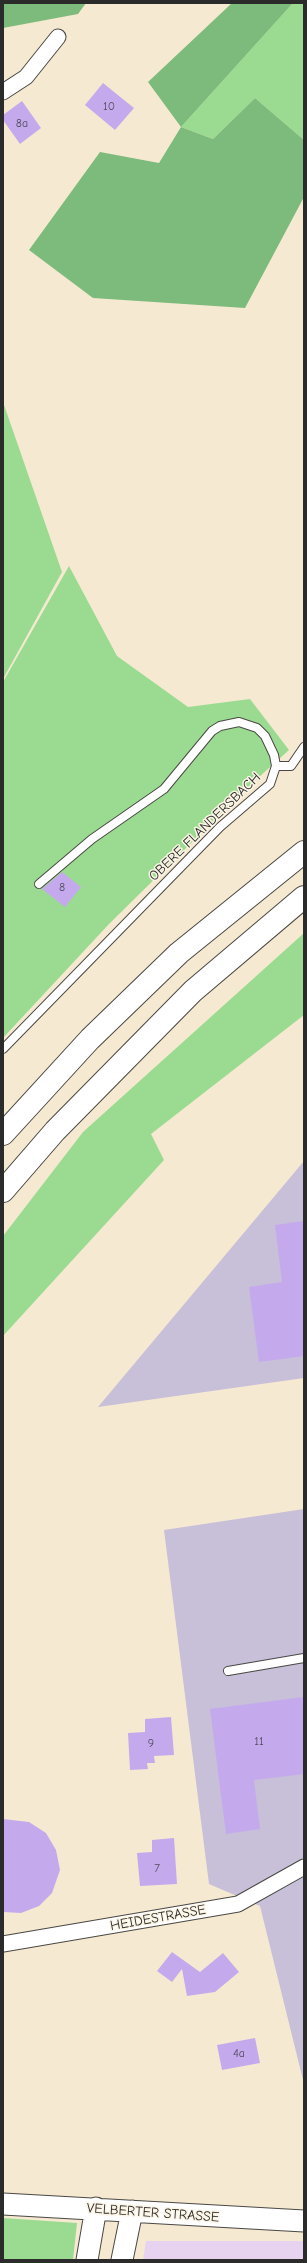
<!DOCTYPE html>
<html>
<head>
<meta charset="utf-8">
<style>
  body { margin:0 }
  #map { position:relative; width:307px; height:2263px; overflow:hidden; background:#f6e9d1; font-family:"Comic Neue",sans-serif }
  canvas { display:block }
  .frame { position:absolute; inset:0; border:4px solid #2b2b2b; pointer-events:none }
</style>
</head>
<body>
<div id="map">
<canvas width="307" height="2263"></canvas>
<div class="frame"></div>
</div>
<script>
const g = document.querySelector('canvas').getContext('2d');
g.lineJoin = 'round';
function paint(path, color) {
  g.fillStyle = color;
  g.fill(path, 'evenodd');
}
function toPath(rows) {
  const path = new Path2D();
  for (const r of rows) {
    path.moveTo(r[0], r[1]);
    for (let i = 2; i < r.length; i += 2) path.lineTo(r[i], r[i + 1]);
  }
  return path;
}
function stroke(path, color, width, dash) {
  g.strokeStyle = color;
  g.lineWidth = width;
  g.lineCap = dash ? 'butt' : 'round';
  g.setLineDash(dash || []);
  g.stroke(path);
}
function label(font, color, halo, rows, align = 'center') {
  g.font = font + ' "Comic Neue",sans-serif';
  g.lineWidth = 3;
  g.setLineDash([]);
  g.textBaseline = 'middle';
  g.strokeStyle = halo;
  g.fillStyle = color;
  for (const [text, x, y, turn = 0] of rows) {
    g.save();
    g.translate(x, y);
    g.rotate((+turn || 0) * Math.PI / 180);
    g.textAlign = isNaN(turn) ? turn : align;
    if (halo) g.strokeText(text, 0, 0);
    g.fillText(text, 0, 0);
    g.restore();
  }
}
paint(toPath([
  [146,2241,304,2241,304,2260,143,2260]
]), '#e7d2ef');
paint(toPath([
  [304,1161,304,1378,98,1407],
  [304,1509,304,2084,260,1906,209,1884,164,1530]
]), '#c8bfd8');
paint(toPath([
  [293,3,304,3,304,140,255,98,213,139,181,127],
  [3,402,62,572,3,679],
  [69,566,117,656,188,707,250,699,289,750,248,787,109,924,3,1038,3,682],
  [304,933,304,1015,151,1134,164,1160,3,1336,3,1236,83,1132],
  [3,2218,77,2223,73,2260,3,2260]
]), '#9bdb91');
paint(toPath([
  [3,3,86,3,78,14,3,28],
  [232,3,293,3,181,127,213,139,255,98,304,140,304,197,245,308,93,298,29,250,100,152,159,163,181,127,148,82]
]), '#7cbb7b');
paint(toPath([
  [103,83,134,108,115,130,85,105],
  [22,101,41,128,20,144,3,120,3,115],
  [62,872,81,887,65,907,42,889],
  [304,1221,304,1356,259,1362,249,1287,282,1282,275,1225],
  [304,1697,304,1774,254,1780,260,1829,226,1834,210,1709],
  [171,1717,174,1755,154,1756,155,1763,147,1763,148,1769,130,1770,128,1733,145,1732,145,1719],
  [3,1819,29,1822,46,1833,56,1850,60,1870,52,1893,39,1906,21,1913,3,1912],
  [174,1838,177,1884,140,1886,137,1853,152,1852,152,1840],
  [172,1952,200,1972,223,1953,239,1972,215,1992,187,1996,182,1969,172,1982,157,1971],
  [255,2038,260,2063,222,2070,217,2045]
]), '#c4aaed');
const lane = toPath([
  [276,766,291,766,304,747],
  [3,1049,220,827,270,784,276,766,274,755,265,736,257,728,239,722,220,726,212,731,164,789,92,839,39,884],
  [228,1671,304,1658]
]);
const street = toPath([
  [3,92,26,77,58,37],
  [3,1944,238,1904,304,1867]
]);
const secondary = toPath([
  [3,2204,304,2221],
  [87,2260,96,2208],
  [122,2260,132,2211]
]);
const highway = toPath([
  [3,1134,90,1039,179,953,304,852],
  [3,1191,55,1131,193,991,304,897]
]);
stroke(lane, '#494844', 10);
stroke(street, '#494844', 17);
stroke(secondary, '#494844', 23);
stroke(highway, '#494844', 24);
stroke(lane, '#fff', 8);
stroke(street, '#fff', 15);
stroke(secondary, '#fff', 21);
stroke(highway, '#fff', 22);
label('12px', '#514b5c', null, [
  ["10",109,107],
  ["8a",22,124],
  ["8",62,888],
  ["11",259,1742],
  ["9",151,1744],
  ["7",157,1869],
  ["4a",239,2054]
]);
label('14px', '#2b2b2b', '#fcf5e5', [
  ["OBERE FLANDERSBACH",205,827,-44],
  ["HEIDESTRASSE",158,1918,-10],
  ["VELBERTER STRASSE",153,2213,4]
]);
</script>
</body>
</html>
